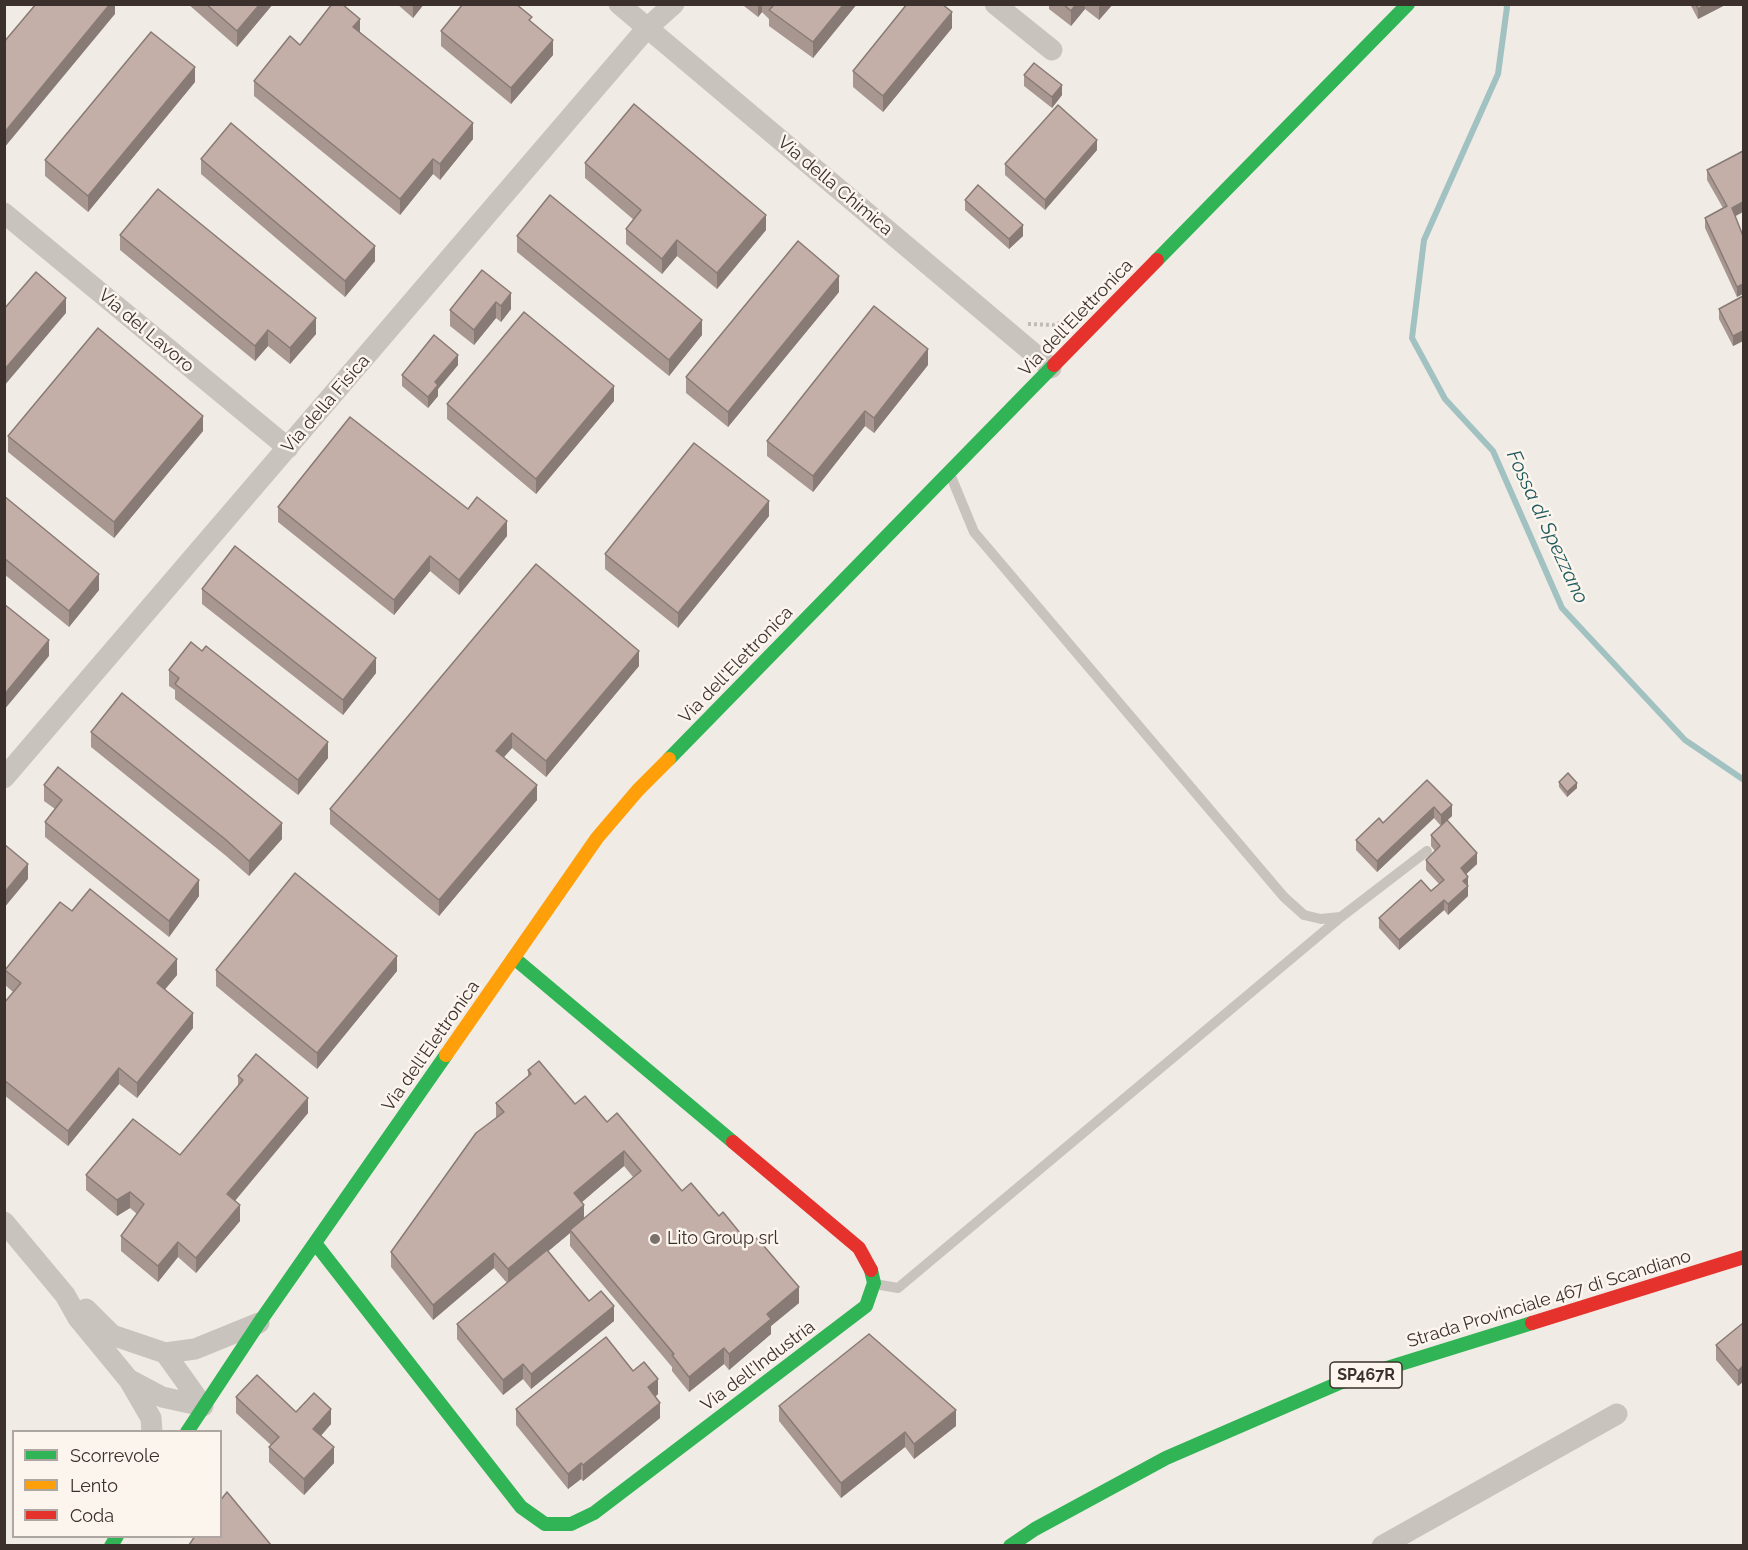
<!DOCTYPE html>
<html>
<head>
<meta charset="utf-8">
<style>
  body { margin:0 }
  #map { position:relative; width:1748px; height:1550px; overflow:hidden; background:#f0ebe5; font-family:Raleway,sans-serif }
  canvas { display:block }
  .frame { position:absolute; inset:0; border:6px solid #3b302b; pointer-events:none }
  .legend { position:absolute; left:12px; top:1430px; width:210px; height:108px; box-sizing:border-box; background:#fbf5ee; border:2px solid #aea6a0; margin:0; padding:8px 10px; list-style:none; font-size:18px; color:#3b302b }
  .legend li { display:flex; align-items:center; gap:12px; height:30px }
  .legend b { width:30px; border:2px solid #aea6a0 }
</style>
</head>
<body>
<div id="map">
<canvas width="1748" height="1550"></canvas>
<div class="frame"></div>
<ul class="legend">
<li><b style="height:8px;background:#30b455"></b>Scorrevole</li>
<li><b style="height:8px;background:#ff9f0a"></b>Lento</li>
<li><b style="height:8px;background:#e5322d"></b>Coda</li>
</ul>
</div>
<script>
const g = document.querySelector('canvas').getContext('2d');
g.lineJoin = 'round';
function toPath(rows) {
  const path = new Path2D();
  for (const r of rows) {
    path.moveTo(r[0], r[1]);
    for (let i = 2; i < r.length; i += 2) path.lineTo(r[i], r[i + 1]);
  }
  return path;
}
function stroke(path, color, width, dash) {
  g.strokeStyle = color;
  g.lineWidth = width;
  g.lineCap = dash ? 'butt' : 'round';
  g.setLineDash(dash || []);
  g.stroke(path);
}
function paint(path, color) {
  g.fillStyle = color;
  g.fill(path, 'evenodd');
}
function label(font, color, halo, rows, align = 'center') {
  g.font = font + ' Raleway,sans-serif';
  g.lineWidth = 5;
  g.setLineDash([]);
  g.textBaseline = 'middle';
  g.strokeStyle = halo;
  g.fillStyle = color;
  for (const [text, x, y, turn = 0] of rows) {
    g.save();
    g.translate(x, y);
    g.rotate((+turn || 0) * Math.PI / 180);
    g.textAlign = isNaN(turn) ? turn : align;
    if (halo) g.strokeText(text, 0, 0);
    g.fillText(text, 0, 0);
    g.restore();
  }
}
stroke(toPath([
  [1506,4,1507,7,1498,74,1424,240,1412,338,1445,399,1493,451,1562,608,1685,740,1744,780]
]), '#a1c2c1', 6);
stroke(toPath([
  [1028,324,1054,325,1062,322]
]), '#c2bbb6', 4, [3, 3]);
stroke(toPath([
  [950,474,974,532,1284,897,1304,915,1321,919,1340,917],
  [875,1284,898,1288,1341,917,1427,851]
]), '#c9c3be', 10);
stroke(toPath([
  [619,4,1051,368],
  [995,4,1052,50],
  [4,213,288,448],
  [4,778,647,28,674,4],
  [4,1222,65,1295,78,1318,129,1380,151,1418,152,1432],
  [86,1309,112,1335,165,1353,195,1349,259,1323],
  [165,1353,203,1406],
  [130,1380,162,1397,203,1406],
  [1382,1546,1617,1414]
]), '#c9c3be', 21);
stroke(toPath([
  [1157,260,1408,4],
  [669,759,1054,365],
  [514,958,733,1142],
  [315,1243,521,1507,545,1524,571,1524,594,1513,866,1306,874,1283,871,1270],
  [187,1432,259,1323,446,1055],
  [111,1546,117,1536],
  [1010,1546,1035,1529,1166,1458,1339,1383,1532,1323]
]), '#30b455', 14);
stroke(toPath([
  [446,1055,597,838,638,790,669,759]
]), '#ff9f0a', 14);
stroke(toPath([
  [1054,365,1157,260],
  [733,1142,859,1248,871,1270],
  [1532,1323,1744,1257]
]), '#e5322d', 14);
paint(toPath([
  [188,4,273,4,237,47],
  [397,4,424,4,413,18],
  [744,4,857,4,813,58,769,26,769,19,762,12,758,17,744,6],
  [1049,4,1113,4,1099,20,1085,9,1071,26,1049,9],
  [1690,4,1727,4,1698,19],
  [952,28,883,112,853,87,853,71],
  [441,31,553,55,511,104,441,46],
  [360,32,473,139,440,180,433,174,400,215,254,96,254,81,300,45],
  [1024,75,1062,95,1052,108,1024,86],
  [195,82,88,212,45,176,45,160],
  [1097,150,1045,210,1005,175,1005,164],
  [201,159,375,261,345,297,201,174],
  [585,163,766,230,717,289,677,256,662,274,626,244,626,229,634,220,585,178],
  [1707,170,1743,236,1737,297,1705,228,1705,218,1723,208,1707,180],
  [965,200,1023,236,1009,249,965,210],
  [120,235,316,334,290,364,268,346,255,361,120,250],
  [517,236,702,335,669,376,517,252],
  [482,270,511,309,501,322,496,318,474,345,450,326,450,310],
  [839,292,728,427,686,393,686,377],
  [1743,296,1743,341,1733,346,1719,319,1719,309],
  [458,365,438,389,438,396,428,408,402,386,402,375],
  [928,365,874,433,865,426,813,492,767,456,767,441],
  [614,401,536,494,447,419,447,404],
  [203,431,114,538,8,452,8,436],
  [4,496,99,590,69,627,4,574],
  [278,507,468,509,507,536,459,595,430,571,394,615,278,522],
  [769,516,678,628,605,569,605,554],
  [202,589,376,673,343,715,202,604],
  [639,666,546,777,512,748,504,757,537,800,439,916,330,824,330,809],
  [169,670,328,758,298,795,175,699,175,690,169,686],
  [91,732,282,839,249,876,225,855,91,747],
  [1427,780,1452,816,1441,826,1434,818,1377,872,1356,850,1356,840,1383,823],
  [1559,782,1577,788,1567,797,1559,787],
  [44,785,199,896,169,937,45,837,45,822,55,809,44,801],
  [1431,835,1477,864,1466,874,1468,877,1468,896,1448,915,1444,910,1399,950,1379,928,1379,918,1431,891,1439,884,1426,870,1426,860,1435,851,1431,846],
  [72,911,177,975,165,989,193,1028,137,1098,119,1084,68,1146,4,1095,4,1003,13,992,5,985,5,970],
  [216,970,397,971,317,1069,216,986],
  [528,1070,575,1104,607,1122,682,1191,719,1216,799,1303,771,1326,771,1334,729,1370,724,1364,689,1392,672,1371,672,1367,570,1246,570,1233,548,1251,589,1301,614,1321,531,1389,523,1379,503,1395,457,1339,457,1324,507,1283,494,1268,433,1320,391,1267,391,1252,496,1118,496,1103,528,1077],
  [624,1166,633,1177,584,1218,581,1202],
  [238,1076,308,1113,235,1201,240,1221,196,1273,178,1257,158,1282,121,1251,121,1236,137,1214,130,1208,117,1216,86,1190,86,1175,180,1155,238,1086],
  [1743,1323,1738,1386,1716,1360,1716,1345],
  [633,1371,658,1394,655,1397,660,1418,583,1481,581,1479,568,1489,516,1425,516,1409],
  [236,1397,296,1412,331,1424,321,1436,334,1463,304,1495,269,1462,269,1447,271,1445,236,1413],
  [779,1406,956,1426,914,1459,905,1447,841,1498,779,1421]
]), '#a89690');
paint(toPath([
  [110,4,115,4,115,14,4,148,4,133],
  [260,4,273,4,237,47,237,31],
  [413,4,424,4,413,18],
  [758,4,762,4,762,12,758,17],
  [844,4,857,4,813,58,813,42],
  [1076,4,1085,4,1085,9,1071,26,1071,11],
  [1100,4,1113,4,1099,20,1099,5],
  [1706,4,1727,4,1698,19,1698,9],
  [952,12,952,28,883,112,883,96],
  [360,19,360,34,353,27],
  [553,40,553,55,511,104,511,88],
  [195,67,195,82,88,212,88,196],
  [1062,85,1062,95,1052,108,1052,97],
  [473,123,473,139,440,180,440,164],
  [1097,140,1097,150,1045,210,1045,200],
  [433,159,433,174,400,215,400,199],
  [1743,202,1743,212,1732,218,1732,208],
  [766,215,766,230,717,289,717,273],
  [1023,225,1023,236,1009,249,1009,239],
  [677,240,677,256,662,274,662,259],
  [375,246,375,261,345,297,345,281],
  [839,276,839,292,728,427,728,412],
  [1743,284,1743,294,1737,297,1737,287],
  [511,293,511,309,501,322,501,306],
  [66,298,66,313,4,386,4,370],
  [496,302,496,318,474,345,474,330],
  [316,318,316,334,290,364,290,348],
  [702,320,702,335,669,376,669,360],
  [268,330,268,346,255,361,255,346],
  [1743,331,1743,341,1733,346,1733,336],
  [928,349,928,365,874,433,874,418],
  [458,355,458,365,438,389,438,396,428,408,428,397,435,382],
  [614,386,614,401,536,494,536,479],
  [865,411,865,426,813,492,813,476],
  [203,416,203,431,114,538,114,522],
  [769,501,769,516,678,628,678,613],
  [507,521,507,536,459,595,459,580],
  [430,556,430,571,394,615,394,600],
  [99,574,99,590,69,627,69,611],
  [49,640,49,656,4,710,4,695],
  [639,651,639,666,546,777,546,761],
  [376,658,376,673,343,715,343,700],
  [512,733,512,748,496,766,496,751],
  [328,742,328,758,298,795,298,780],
  [1577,783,1577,788,1567,797,1567,792],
  [537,785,537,800,439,916,439,900],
  [1452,805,1452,816,1441,826,1441,815],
  [1434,807,1434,818,1377,872,1377,861],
  [282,823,282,839,249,876,249,861],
  [1477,853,1477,864,1461,879,1461,868],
  [28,864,28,879,4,908,4,893],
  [1468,877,1468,896,1448,915,1448,904,1463,881],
  [199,880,199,896,169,937,169,921],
  [1444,900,1444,910,1399,950,1399,940],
  [397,956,397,971,317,1069,317,1053],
  [177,959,177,975,157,999,157,983],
  [193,1013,193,1028,137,1098,137,1083],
  [119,1068,119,1084,68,1146,68,1131],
  [308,1098,308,1113,227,1210,227,1194],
  [624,1151,624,1166,574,1209,574,1193],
  [130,1192,130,1208,117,1216,117,1200],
  [240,1205,240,1221,196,1273,196,1258],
  [584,1205,584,1221,570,1230,570,1233,508,1285,508,1269],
  [178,1242,178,1257,158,1282,158,1266],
  [494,1253,494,1268,433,1320,433,1305],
  [799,1287,799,1303,771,1326,771,1334,729,1370,729,1354,767,1314],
  [614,1306,614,1321,531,1389,531,1374],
  [724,1348,724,1364,689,1392,689,1377],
  [523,1364,523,1379,503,1395,503,1380],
  [1743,1366,1743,1382,1738,1386,1738,1371],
  [658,1379,658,1394,648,1403,648,1387],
  [660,1403,660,1418,583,1481,583,1465],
  [331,1409,331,1424,313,1444,313,1429],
  [956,1410,956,1426,914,1459,914,1444],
  [905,1432,905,1447,841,1498,841,1483],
  [334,1447,334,1463,304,1495,304,1479],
  [581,1463,581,1479,568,1489,568,1474]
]), '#887a75');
const building = toPath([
  [36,4,110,4,4,133,4,42,36,4],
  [206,4,260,4,237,31,206,4],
  [332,4,342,4,360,19,353,27,473,123,440,164,433,159,400,199,254,81,290,36,300,45,332,4],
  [463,4,516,4,532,17,529,20,553,40,511,88,441,31,463,4],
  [771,4,844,4,813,42,769,10,773,6,771,4],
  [907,4,942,4,952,12,883,96,853,71,907,4],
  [1063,4,1076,4,1071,11,1063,4],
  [1696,4,1706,4,1698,9,1696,4],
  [151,32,195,67,88,196,45,160,151,32],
  [1034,63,1062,85,1052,97,1024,75,1034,63],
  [634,104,766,215,717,273,677,240,662,259,626,229,641,210,585,163,634,104],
  [1058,105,1097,140,1045,200,1005,164,1058,105],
  [231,123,375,246,345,281,201,159,231,123],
  [1743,151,1743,202,1732,208,1743,236,1743,284,1737,287,1705,218,1727,206,1707,170,1743,151],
  [978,185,1023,225,1009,239,965,200,978,185],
  [158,189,316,318,290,348,268,330,255,346,120,235,158,189],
  [550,195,702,320,669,360,517,236,550,195],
  [798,241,839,276,728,412,686,377,798,241],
  [482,270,511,293,501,306,496,302,474,330,450,310,482,270],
  [36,272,66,298,4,370,4,309,36,272],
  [1743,296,1743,331,1733,336,1719,309,1743,296],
  [874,306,928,349,874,418,865,411,813,476,767,441,874,306],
  [524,312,614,386,536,479,447,404,524,312],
  [98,328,203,416,114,522,8,436,98,328],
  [434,335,458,355,435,382,438,385,428,397,402,375,434,335],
  [350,417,468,509,477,497,507,521,459,580,430,556,394,600,278,507,350,417],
  [694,443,769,501,678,613,605,554,694,443],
  [4,496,99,574,69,611,4,558,4,496],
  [235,546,376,658,343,700,202,589,235,546],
  [536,564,639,651,546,761,512,733,496,751,537,785,439,900,330,809,536,564],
  [4,604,49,640,4,695,4,604],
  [191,642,202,651,206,646,328,742,298,780,175,684,179,678,169,670,191,642],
  [122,693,282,823,249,861,225,839,91,732,122,693],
  [58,767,199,880,169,921,45,822,62,800,44,785,58,767],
  [1568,773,1577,783,1567,792,1559,782,1568,773],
  [1427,780,1452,805,1441,815,1434,807,1377,861,1356,840,1379,818,1383,823,1427,780],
  [1447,820,1477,853,1461,868,1468,877,1463,881,1468,886,1448,904,1444,900,1399,940,1379,918,1421,880,1431,891,1444,880,1426,860,1440,846,1431,835,1447,820],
  [4,844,28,864,4,893,4,844],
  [295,873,397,956,317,1053,216,970,295,873],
  [90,889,177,959,157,983,193,1013,137,1083,119,1068,68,1131,4,1080,4,1003,21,983,5,970,60,902,72,911,90,889],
  [256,1054,308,1098,227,1194,240,1205,196,1258,178,1242,158,1266,121,1236,144,1204,130,1192,117,1200,86,1175,133,1119,180,1155,243,1080,238,1076,256,1054],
  [539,1061,575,1104,585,1096,607,1122,617,1113,682,1191,691,1183,719,1216,723,1212,749,1244,757,1238,799,1287,767,1314,771,1319,729,1354,724,1348,689,1377,672,1355,674,1354,570,1230,641,1171,624,1151,574,1193,584,1205,508,1269,494,1253,433,1305,391,1252,476,1133,504,1112,496,1103,531,1074,528,1070,539,1061],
  [547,1250,589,1301,601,1291,614,1306,531,1374,523,1364,503,1380,457,1324,547,1250],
  [1743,1323,1743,1366,1738,1371,1716,1345,1743,1323],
  [869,1334,956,1410,914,1444,905,1432,841,1483,779,1406,869,1334],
  [606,1337,633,1371,644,1362,658,1379,648,1387,660,1403,583,1465,581,1463,568,1474,516,1409,606,1337],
  [257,1375,296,1412,314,1393,331,1409,313,1429,334,1447,304,1479,269,1447,279,1437,236,1397,257,1375],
  [227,1492,271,1545,189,1545,195,1536,220,1536,220,1501,227,1492]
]);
paint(building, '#c3afa7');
stroke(building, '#887a75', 1.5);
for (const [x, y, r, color] of [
  [655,1239,6,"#7a716c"]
]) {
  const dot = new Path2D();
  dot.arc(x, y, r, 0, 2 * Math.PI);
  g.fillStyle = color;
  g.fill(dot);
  stroke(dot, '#fbf5ee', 2);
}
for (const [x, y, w] of [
  [1366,1375,72]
]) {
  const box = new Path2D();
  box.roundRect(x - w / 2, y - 13, w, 26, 4.5);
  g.fillStyle = '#fbf5ee';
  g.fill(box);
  stroke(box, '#3b302b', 1.5);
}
label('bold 16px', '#3b302b', null, [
  ["SP467R",1366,1375]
]);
label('18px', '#3b302b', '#fbf5ee', [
  ["Via della Chimica",835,186,40],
  ["Via dell'Elettronica",1076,318,-46],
  ["Via del Lavoro",146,331,40],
  ["Via della Fisica",326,404,-49],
  ["Via dell'Elettronica",736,665,-46],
  ["Via dell'Elettronica",431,1046,-55],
  ["Strada Provinciale 467 di Scandiano",1549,1299,-17],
  ["Via dell'Industria",758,1366,-37]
]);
label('18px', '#3b302b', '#fbf5ee', [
  ["Lito Group srl",667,1239]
], 'left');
label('italic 20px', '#1f5a5e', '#fbf5ee', [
  ["Fossa di Spezzano",1547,527,65]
]);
</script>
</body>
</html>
